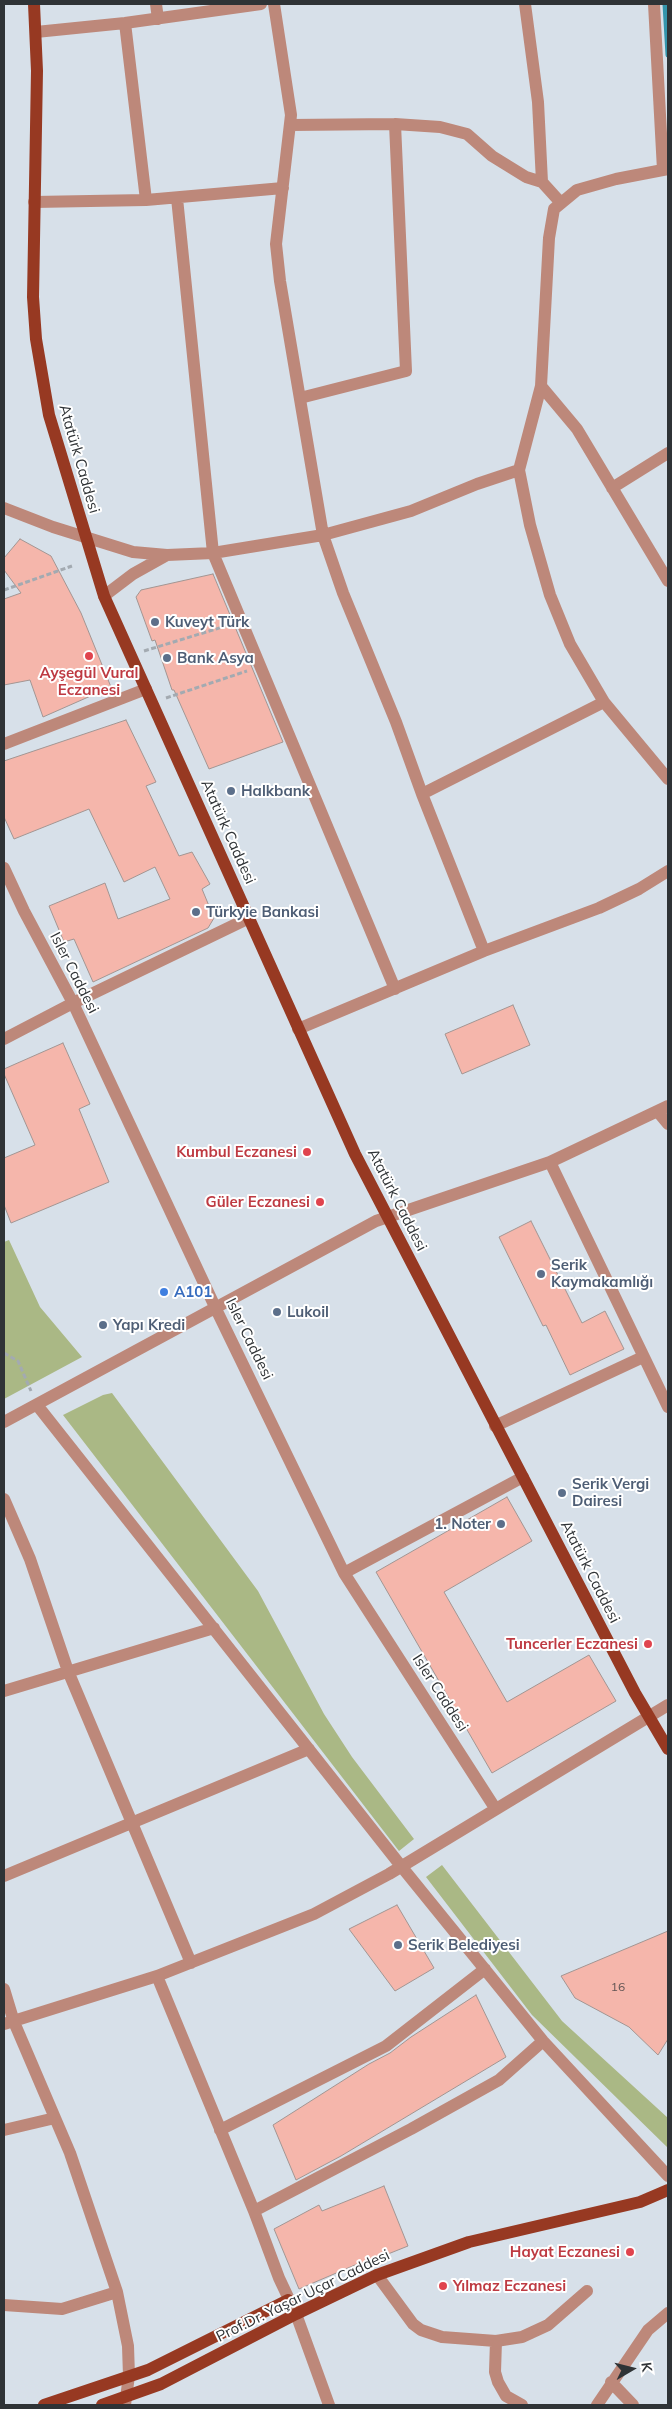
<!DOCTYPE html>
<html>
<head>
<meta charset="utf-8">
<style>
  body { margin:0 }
  #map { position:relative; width:672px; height:2409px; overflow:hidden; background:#d7e0e9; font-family:Mulish,sans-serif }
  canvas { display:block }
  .frame { position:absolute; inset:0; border:5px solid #2f3336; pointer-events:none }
  .north { position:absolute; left:607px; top:2344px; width:50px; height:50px; -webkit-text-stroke:4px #fff; paint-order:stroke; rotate:82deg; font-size:14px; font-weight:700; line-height:20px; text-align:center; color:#2f3336 }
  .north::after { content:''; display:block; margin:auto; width:18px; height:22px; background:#2f3336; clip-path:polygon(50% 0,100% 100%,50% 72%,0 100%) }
</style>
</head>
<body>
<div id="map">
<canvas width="672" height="2409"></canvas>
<div class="frame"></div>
<div class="north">K</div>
</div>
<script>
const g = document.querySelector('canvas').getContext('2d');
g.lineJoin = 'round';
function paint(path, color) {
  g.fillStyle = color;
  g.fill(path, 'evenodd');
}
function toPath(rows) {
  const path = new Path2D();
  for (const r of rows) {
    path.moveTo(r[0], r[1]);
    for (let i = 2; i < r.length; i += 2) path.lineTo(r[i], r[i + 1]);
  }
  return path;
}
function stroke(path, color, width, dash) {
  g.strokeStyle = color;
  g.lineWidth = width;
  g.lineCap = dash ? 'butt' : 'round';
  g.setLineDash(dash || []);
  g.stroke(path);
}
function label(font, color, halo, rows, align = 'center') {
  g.font = font + ' Mulish,sans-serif';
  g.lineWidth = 4;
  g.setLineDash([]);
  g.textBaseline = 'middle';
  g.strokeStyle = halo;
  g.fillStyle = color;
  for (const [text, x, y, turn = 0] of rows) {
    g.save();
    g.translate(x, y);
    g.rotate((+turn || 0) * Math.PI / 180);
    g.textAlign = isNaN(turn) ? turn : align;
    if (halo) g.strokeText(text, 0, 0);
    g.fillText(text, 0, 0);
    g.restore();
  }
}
paint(toPath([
  [9,1240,40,1307,82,1357,4,1399,4,1242],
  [112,1393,258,1591,324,1714,352,1757,414,1839,399,1851,63,1415,103,1395],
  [442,1865,562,2021,668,2118,668,2148,532,2015,426,1877]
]), '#aab885');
stroke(toPath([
  [665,4,668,55]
]), '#3495ac', 5);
const building = toPath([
  [20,539,51,556,81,613,111,687,43,717,30,680,4,685,4,599,21,593,4,570,4,558,20,539],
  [213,574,283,742,209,769,174,690,172,690,155,640,152,641,136,597,141,590,213,574],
  [126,720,156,782,146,786,179,856,192,852,210,884,202,889,214,918,208,928,93,982,74,939,64,942,49,906,105,883,118,919,170,899,155,867,124,882,89,809,14,839,4,817,4,761,126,720],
  [513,1005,530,1045,462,1074,445,1034,513,1005],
  [63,1043,90,1104,79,1109,109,1182,11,1223,4,1205,4,1158,35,1145,4,1074,4,1069,63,1043],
  [531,1221,582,1323,605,1311,624,1349,570,1375,546,1325,543,1326,499,1237,531,1221],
  [507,1497,532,1541,444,1592,507,1702,589,1655,616,1701,492,1773,376,1572,507,1497],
  [397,1905,434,1968,395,1991,349,1929,397,1905],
  [668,1931,668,2039,658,2055,629,2027,575,1998,561,1976,668,1931],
  [476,1995,506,2057,341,2156,296,2180,273,2125,369,2064,390,2053,411,2037,476,1995],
  [384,2186,408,2246,363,2264,362,2262,299,2289,274,2229,319,2205,322,2211,384,2186]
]);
paint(building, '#f5b6ab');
stroke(building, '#a29592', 1);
stroke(toPath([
  [4,590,72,566],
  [144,651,229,625],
  [166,698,247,671],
  [4,1353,18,1361,31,1391]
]), '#a3aab1', 3, [5, 2.5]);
stroke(toPath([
  [156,4,158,19],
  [274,4,291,115,276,244,280,281,323,535,343,593,396,722,422,794,484,951],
  [525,4,538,102,542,182],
  [654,4,663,170],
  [125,23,146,200],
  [36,32,125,23,261,4],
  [290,125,395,124,440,127,467,134,492,156,526,177,542,182,561,203],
  [668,169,616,179,577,190,554,209,549,238,541,386,519,470,530,525,550,595,570,644,604,702,668,779],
  [177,198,213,553,395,989],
  [34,202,146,200,283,188],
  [541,386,577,429,668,581],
  [300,398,406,371,395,124],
  [612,488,668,453],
  [4,508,53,527,133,552,167,555,213,553,323,535,411,511,477,484,519,470],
  [104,596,133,574,167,555],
  [4,744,146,689],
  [422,794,604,702],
  [4,868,24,911,73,1003,216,1309,344,1573,495,1808],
  [298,1029,484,951,599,908,639,889,668,871],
  [4,1039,73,1003,249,918],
  [658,1112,668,1124],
  [550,1162,668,1407],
  [37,1405,401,1866,543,2041,668,2176],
  [4,1422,376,1221,550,1162,668,1106],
  [495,1426,643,1357],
  [4,1499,30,1559,68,1671,191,1963],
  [344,1573,523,1477],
  [4,1691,214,1628],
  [4,1876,309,1749],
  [157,1976,254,2211,279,2278,296,2314,329,2405],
  [4,1989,14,2022,70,2153,117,2292,128,2346,129,2376,125,2405],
  [4,2024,157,1976,314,1914,389,1874,668,1705],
  [4,2130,55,2118],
  [220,2130,386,2046,485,1969],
  [254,2211,411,2129,499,2080,543,2041],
  [377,2275,413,2324,421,2330,442,2337,496,2341,522,2337,548,2325,587,2291],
  [4,2305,62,2309,117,2292],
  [496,2341,495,2372,498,2382,506,2396,522,2405],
  [611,2382,633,2405],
  [597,2405,648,2330,668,2313]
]), '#bd887a', 12);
stroke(toPath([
  [34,4,37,71,33,297,36,339,49,415,104,596,355,1154,635,1693,668,1749],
  [44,2405,148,2370,288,2300],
  [102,2405,161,2384,296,2314,377,2275,469,2242,640,2202,668,2190]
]), '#973922', 12);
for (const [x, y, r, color] of [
  [155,622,5,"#5c6f8a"],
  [89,656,5,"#e0444e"],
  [167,658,5,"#5c6f8a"],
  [231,791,5,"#5c6f8a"],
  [196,912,5,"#5c6f8a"],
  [307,1152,5,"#e0444e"],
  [320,1202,5,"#e0444e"],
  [541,1274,5,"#5c6f8a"],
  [164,1292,5,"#3f7fe0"],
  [277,1312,5,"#5c6f8a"],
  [103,1325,5,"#5c6f8a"],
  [562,1493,5,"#5c6f8a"],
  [501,1524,5,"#5c6f8a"],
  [648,1644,5,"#e0444e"],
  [398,1945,5,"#5c6f8a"],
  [630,2252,5,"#e0444e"],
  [443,2286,5,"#e0444e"]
]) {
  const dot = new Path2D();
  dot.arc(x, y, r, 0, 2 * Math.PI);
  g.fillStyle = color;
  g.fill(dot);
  stroke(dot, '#fff', 2);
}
label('12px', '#605453', null, [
  ["16",618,1987]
]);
label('15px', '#2f3336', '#fff', [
  ["Atatürk Caddesi",79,459,74],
  ["Atatürk Caddesi",228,832,66],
  ["Isler Caddesi",74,973,63],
  ["Atatürk Caddesi",397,1200,63],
  ["Isler Caddesi",249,1339,64],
  ["Atatürk Caddesi",590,1572,63],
  ["Isler Caddesi",440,1693,57],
  ["Prof.Dr. Yaşar Uçar Caddesi",303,2296,-26]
]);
label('bold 15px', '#4e5e75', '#fff', [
  ["Kuveyt Türk",165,622],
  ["Bank Asya",177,658],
  ["Halkbank",241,791],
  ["Türkyie Bankasi",206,912],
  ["Serik",551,1265],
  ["Kaymakamlığı",551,1282],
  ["Lukoil",287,1312],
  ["Yapı Kredi",113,1325],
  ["Serik Vergi",572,1484],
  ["Dairesi",572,1501],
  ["1. Noter",491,1524,"right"],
  ["Serik Belediyesi",408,1945]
], 'left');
label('bold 15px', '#be3a42', '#fff', [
  ["Ayşegül Vural",89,673,"center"],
  ["Eczanesi",89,690,"center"],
  ["Kumbul Eczanesi",297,1152],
  ["Güler Eczanesi",310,1202],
  ["Tuncerler Eczanesi",638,1644],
  ["Hayat Eczanesi",620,2252],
  ["Yılmaz Eczanesi",453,2286,"left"]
], 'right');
label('bold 15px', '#366cbe', '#fff', [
  ["A101",174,1292]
], 'left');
</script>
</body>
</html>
